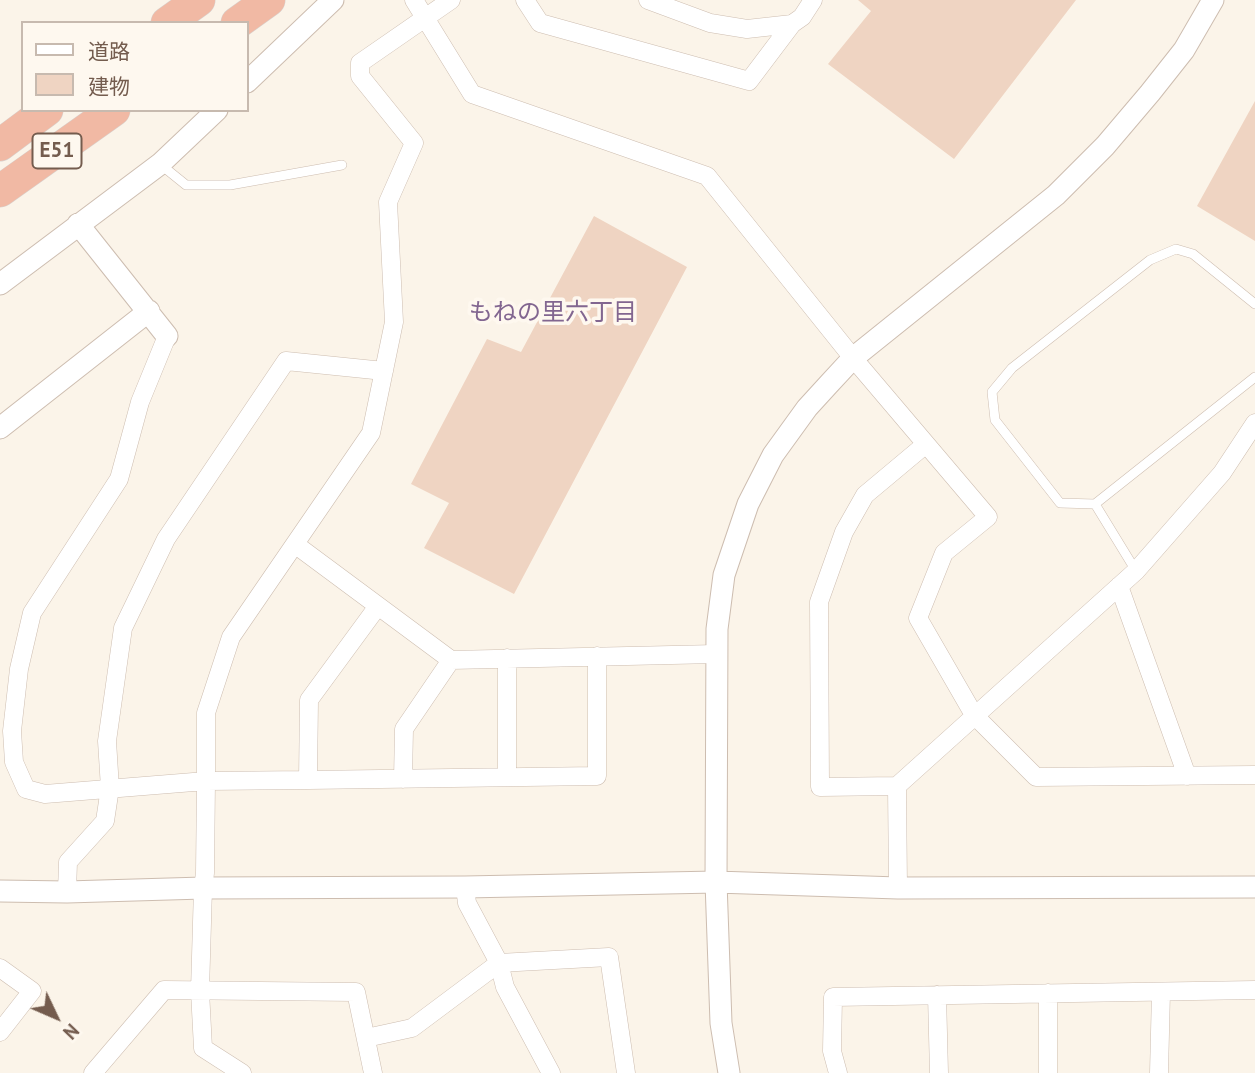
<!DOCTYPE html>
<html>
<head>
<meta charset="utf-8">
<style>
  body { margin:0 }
  #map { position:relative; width:1255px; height:1073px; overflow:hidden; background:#fbf4e9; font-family:"PT Sans","Noto Sans JP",sans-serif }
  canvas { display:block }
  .legend { position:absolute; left:21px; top:21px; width:228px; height:91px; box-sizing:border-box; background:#fef8ef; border:2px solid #c7baaf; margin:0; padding:9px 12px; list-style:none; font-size:21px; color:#745c4e }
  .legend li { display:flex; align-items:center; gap:14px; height:35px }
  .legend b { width:35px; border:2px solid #c7baaf }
  .north { position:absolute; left:21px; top:982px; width:70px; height:70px; -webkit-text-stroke:5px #fef8ef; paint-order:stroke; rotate:134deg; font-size:19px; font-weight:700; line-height:28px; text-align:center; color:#745c4e }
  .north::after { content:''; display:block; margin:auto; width:24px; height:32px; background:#745c4e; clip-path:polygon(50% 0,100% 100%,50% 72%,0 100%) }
</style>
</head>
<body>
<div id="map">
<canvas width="1255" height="1073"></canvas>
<ul class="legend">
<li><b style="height:9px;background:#fff"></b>道路</li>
<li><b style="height:19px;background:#efd4c2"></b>建物</li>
</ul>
<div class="north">N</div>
</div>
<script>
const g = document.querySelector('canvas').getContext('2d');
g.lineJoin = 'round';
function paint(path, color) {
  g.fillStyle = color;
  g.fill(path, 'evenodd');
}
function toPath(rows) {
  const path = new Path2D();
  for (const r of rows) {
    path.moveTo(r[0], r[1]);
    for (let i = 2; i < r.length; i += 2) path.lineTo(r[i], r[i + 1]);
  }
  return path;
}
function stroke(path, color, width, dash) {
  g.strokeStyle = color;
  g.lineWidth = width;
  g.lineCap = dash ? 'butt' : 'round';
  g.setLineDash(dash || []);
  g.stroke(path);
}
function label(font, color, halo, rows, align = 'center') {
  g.font = font + ' "PT Sans","Noto Sans JP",sans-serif';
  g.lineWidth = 7;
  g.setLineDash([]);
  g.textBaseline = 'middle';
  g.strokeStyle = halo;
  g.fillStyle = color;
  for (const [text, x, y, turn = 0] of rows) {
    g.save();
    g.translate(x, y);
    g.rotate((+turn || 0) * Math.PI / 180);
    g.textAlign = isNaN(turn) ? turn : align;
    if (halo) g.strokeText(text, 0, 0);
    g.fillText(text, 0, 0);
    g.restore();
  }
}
paint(toPath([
  [858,0,1076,0,954,159,828,64,871,11],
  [1255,101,1255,241,1197,206],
  [594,216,687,267,514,594,424,548,449,503,411,484,487,339,521,352]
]), '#efd4c2');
const service = toPath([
  [160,164,186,185,230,185,342,165],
  [1255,304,1193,254,1176,249,1150,260,1012,368,992,392,995,420,1060,503,1095,504,1255,377],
  [1095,504,1136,571]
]);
const minor = toPath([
  [414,0,472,94,707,176,853,358,988,517,944,553,918,618,974,715,1036,777,1255,775],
  [525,0,540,23,749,81,792,24],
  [648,0,710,23,747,29,792,24,802,17,813,0],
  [167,336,140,402,119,479,32,613,19,669,12,731,14,762,26,789,45,794,206,781,205,873,203,888,200,991,203,1048,242,1073],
  [296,545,451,660,716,654],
  [1119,586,1187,776],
  [378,606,309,700,308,780,597,776,597,656],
  [507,777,507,658],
  [403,779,404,729,451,660],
  [308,780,206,781,206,713,231,637,371,433,394,322,388,202,414,143,360,76,360,63,451,0],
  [897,786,820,787,819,602,844,532,865,495,926,444],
  [465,887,467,903,499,963,505,987,551,1073],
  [898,888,897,786,1136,571,1222,473,1255,423],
  [67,892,68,862,105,821,110,788,107,741,123,628,166,539,286,361,384,371],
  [0,968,32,991,0,1032],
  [1048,993,1048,1073],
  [937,995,939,1073],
  [366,1038,412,1028,499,963,609,957,626,1073],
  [93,1073,164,990,356,992,373,1073],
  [838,1073,832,1051,833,997,1255,990],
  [1159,1073,1161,992]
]);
const tertiary = toPath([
  [247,82,333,0],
  [78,224,167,336],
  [0,284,160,164,217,110],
  [0,428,149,311],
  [0,891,67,892,203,888,465,887,716,882,898,888,1255,887],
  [729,1073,721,1023,716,882,717,629,724,575,748,504,773,455,807,408,828,385,853,358,1056,195,1105,146,1150,93,1184,50,1213,0]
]);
const motorway = toPath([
  [167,23,199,0],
  [237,23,269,0],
  [0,145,47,110],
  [0,191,114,110]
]);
stroke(service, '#cdbdb0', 10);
stroke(minor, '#cdbdb0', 19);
stroke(tertiary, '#cdbdb0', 23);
stroke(motorway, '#d8d1cd', 33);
stroke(service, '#fff', 9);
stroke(minor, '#fff', 18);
stroke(tertiary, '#fff', 21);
stroke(motorway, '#f1b9a4', 32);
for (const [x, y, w] of [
  [57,151,49]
]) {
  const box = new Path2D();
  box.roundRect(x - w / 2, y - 17.5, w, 35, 5);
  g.fillStyle = '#fef8ef';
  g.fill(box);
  stroke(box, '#745c4e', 2);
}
label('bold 21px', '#745c4e', null, [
  ["E51",57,151]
]);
label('24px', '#826690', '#fef8ef', [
  ["もねの里六丁目",553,313]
]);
</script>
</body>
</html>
